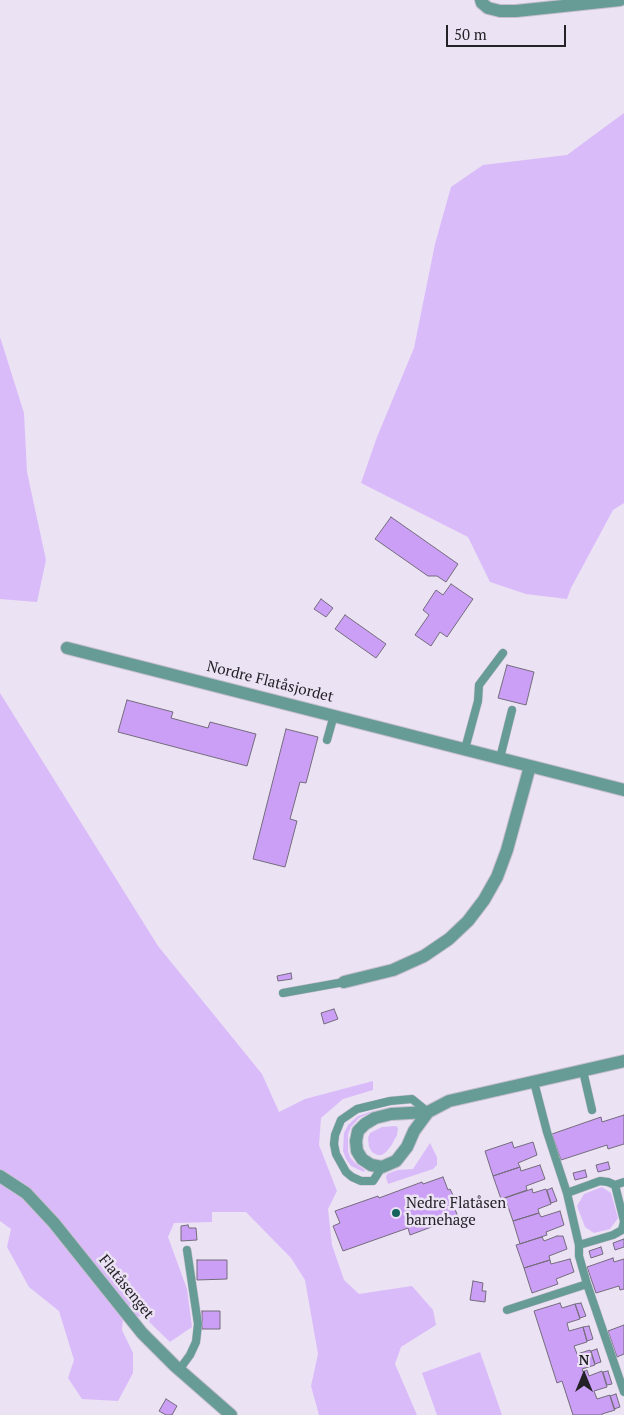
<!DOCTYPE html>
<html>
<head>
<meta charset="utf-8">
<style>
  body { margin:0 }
  #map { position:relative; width:624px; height:1415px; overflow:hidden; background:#ebe2f4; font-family:"PT Serif",serif }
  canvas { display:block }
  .north { position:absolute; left:559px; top:1350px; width:50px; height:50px; -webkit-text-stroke:4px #ebe2f4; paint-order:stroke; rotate:0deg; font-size:14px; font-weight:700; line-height:20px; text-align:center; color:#242127 }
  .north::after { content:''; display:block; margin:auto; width:18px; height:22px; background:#242127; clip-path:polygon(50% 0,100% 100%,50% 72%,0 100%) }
  .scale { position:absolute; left:446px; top:25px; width:120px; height:22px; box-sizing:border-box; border:2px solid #242127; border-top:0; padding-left:6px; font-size:15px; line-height:18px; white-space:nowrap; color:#242127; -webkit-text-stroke:4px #ebe2f4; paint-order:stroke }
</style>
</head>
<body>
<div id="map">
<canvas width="624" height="1415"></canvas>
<div class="north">N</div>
<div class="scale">50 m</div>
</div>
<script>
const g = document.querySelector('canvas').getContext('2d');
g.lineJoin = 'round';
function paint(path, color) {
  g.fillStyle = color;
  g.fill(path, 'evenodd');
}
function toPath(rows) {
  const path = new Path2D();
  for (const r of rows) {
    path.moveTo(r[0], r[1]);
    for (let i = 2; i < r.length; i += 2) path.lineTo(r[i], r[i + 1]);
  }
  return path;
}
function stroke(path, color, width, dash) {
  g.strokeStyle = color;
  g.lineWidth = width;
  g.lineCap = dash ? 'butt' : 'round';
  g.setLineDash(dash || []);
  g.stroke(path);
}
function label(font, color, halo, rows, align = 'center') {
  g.font = font + ' "PT Serif",serif';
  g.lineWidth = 5;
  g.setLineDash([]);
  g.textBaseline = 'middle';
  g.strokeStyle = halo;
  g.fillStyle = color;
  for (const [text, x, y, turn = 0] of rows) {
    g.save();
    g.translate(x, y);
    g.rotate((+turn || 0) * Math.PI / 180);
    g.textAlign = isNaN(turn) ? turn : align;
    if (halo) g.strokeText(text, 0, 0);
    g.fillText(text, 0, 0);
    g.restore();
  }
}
paint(toPath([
  [624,113,624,503,613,510,571,588,567,599,526,594,490,582,468,537,361,483,377,437,414,348,435,244,451,187,483,165,567,155],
  [0,337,24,413,27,472,46,560,37,602,0,599],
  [0,693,158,946,262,1074,279,1112,305,1099,373,1081,373,1090,343,1099,321,1118,319,1145,337,1191,328,1209,332,1245,344,1280,359,1294,412,1286,433,1310,436,1325,401,1347,395,1364,417,1415,319,1415,311,1386,318,1354,305,1280,291,1258,246,1212,212,1212,212,1222,174,1223,168,1237,187,1289,192,1327,170,1342,143,1316,123,1318,122,1330,133,1353,133,1373,118,1401,82,1399,68,1378,74,1360,59,1311,29,1287,7,1247,11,1229,0,1221],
  [376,1110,359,1118,351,1127,348,1134,348,1151,350,1157,355,1163,365,1170,364,1172,351,1166,346,1159,343,1151,344,1133,348,1125,358,1116],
  [396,1126,398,1128,397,1135,391,1146,386,1152,382,1155,377,1155,372,1152,369,1147,368,1138,370,1133,382,1127],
  [430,1143,437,1157,437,1165,433,1169,388,1184,386,1177,387,1174,398,1170,413,1169],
  [602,1187,611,1193,618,1218,610,1229,594,1233,585,1227,577,1206,584,1194],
  [480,1352,502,1415,437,1415,422,1373]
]), '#dabbf9');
const building = toPath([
  [391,517,458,564,446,582,437,576,428,576,375,539,391,517],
  [451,584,473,599,447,637,440,632,431,646,415,635,429,615,423,610,436,590,443,595,451,584],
  [321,599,333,608,326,617,314,609,321,599],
  [345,615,386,644,376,658,335,629,345,615],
  [507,665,534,672,526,705,498,698,507,665],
  [127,700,173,712,171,718,208,728,210,722,256,734,247,766,118,732,127,700],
  [286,729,318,737,306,783,300,782,290,819,297,821,285,867,253,859,286,729],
  [291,973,292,979,278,981,277,976,291,973],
  [334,1009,338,1019,324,1024,321,1013,334,1009],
  [624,1115,624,1144,608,1149,607,1145,561,1160,552,1134,601,1117,602,1122,624,1115],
  [512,1142,514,1148,533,1142,537,1155,518,1163,520,1167,493,1176,485,1151,512,1142],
  [608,1162,610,1169,598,1172,596,1165,608,1162],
  [540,1165,545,1179,526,1186,527,1190,501,1199,493,1176,520,1167,521,1171,540,1165],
  [585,1170,587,1177,575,1180,573,1173,585,1170],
  [443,1177,448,1190,450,1189,453,1195,450,1196,458,1217,410,1235,408,1228,343,1251,333,1226,340,1223,335,1211,378,1196,379,1198,422,1182,423,1184,443,1177],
  [552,1188,557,1201,551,1203,547,1190,552,1188],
  [532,1189,533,1193,546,1189,551,1204,538,1209,539,1213,513,1221,505,1198,532,1189],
  [560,1211,564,1225,546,1232,547,1235,520,1244,513,1221,539,1213,541,1217,560,1211],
  [188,1225,189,1228,196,1228,197,1240,181,1241,181,1226,188,1225],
  [557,1236,563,1236,567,1249,549,1256,550,1260,524,1268,516,1245,542,1237,544,1241,557,1236],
  [624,1239,624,1247,615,1250,613,1243,624,1239],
  [601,1247,603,1254,591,1258,589,1251,601,1247],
  [613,1258,614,1262,624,1259,624,1289,620,1290,619,1286,596,1293,587,1267,613,1258],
  [570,1259,574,1272,556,1279,558,1284,532,1293,524,1268,550,1260,551,1264,570,1259],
  [197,1260,227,1260,227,1279,197,1280,197,1260],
  [473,1281,483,1283,482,1291,486,1291,485,1302,470,1300,473,1281],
  [560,1303,562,1308,575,1304,580,1319,567,1323,569,1331,583,1327,587,1342,574,1346,577,1354,590,1350,595,1365,582,1369,583,1372,587,1370,589,1376,602,1371,607,1387,594,1391,597,1399,610,1395,615,1410,602,1414,602,1415,573,1415,562,1381,557,1383,534,1311,560,1303],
  [581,1303,586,1316,580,1318,575,1304,581,1303],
  [202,1311,220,1311,220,1329,202,1329,202,1311],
  [624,1325,624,1354,617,1357,608,1331,624,1325],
  [589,1326,593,1339,587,1341,583,1327,589,1326],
  [597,1349,601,1362,595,1364,591,1351,597,1349],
  [608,1371,612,1384,607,1385,603,1372,608,1371],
  [616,1394,620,1407,614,1409,610,1396,616,1394],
  [166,1399,177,1406,172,1415,166,1415,159,1411,166,1399]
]);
paint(building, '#cb9ff5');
stroke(building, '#746c7c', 1);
const service = toPath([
  [327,740,334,715],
  [465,749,478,701,479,685,503,653],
  [500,758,512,710],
  [283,993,344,982],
  [583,1071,592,1110],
  [534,1082,547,1132,567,1193,579,1245,579,1256,587,1284,624,1392],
  [382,1167,373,1181,361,1181,352,1177,346,1172,336,1154,334,1144,335,1135,341,1120,357,1109,390,1101,412,1099,428,1112],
  [615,1185,624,1221],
  [567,1193,600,1181,608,1182,615,1185,624,1182],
  [579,1245,613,1235,622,1230,624,1222],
  [507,1310,587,1284],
  [179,1370,190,1355,196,1342,198,1324,187,1250]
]);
const minor = toPath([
  [481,0,482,3,488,8,500,11,516,11,620,0],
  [67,648,624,790],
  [344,982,393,970,424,956,449,939,468,921,484,900,497,877,507,850,530,766],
  [0,1176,26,1193,54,1223,142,1333,175,1366,231,1415]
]);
const tertiary = toPath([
  [428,1112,414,1131,407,1147,396,1161,382,1167,371,1165,362,1159,357,1151,356,1141,358,1131,365,1124,375,1118,391,1114,428,1112,449,1101,624,1061]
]);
stroke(service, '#c7bfcf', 9);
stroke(minor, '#c7bfcf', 14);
stroke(tertiary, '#c7bfcf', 14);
stroke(service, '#669c95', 8);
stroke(minor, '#669c95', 12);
stroke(tertiary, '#669c95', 12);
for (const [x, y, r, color] of [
  [396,1213,5,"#16635c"]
]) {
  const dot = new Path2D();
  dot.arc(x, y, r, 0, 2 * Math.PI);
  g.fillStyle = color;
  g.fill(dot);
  stroke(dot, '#ebe2f4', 2);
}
label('15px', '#242127', '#ebe2f4', [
  ["Nordre Flatåsjordet",270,682,14],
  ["Flatåsenget",126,1287,51]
]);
label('15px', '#242127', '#ebe2f4', [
  ["Nedre Flatåsen",406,1204],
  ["barnehage",406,1221]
], 'left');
</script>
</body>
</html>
